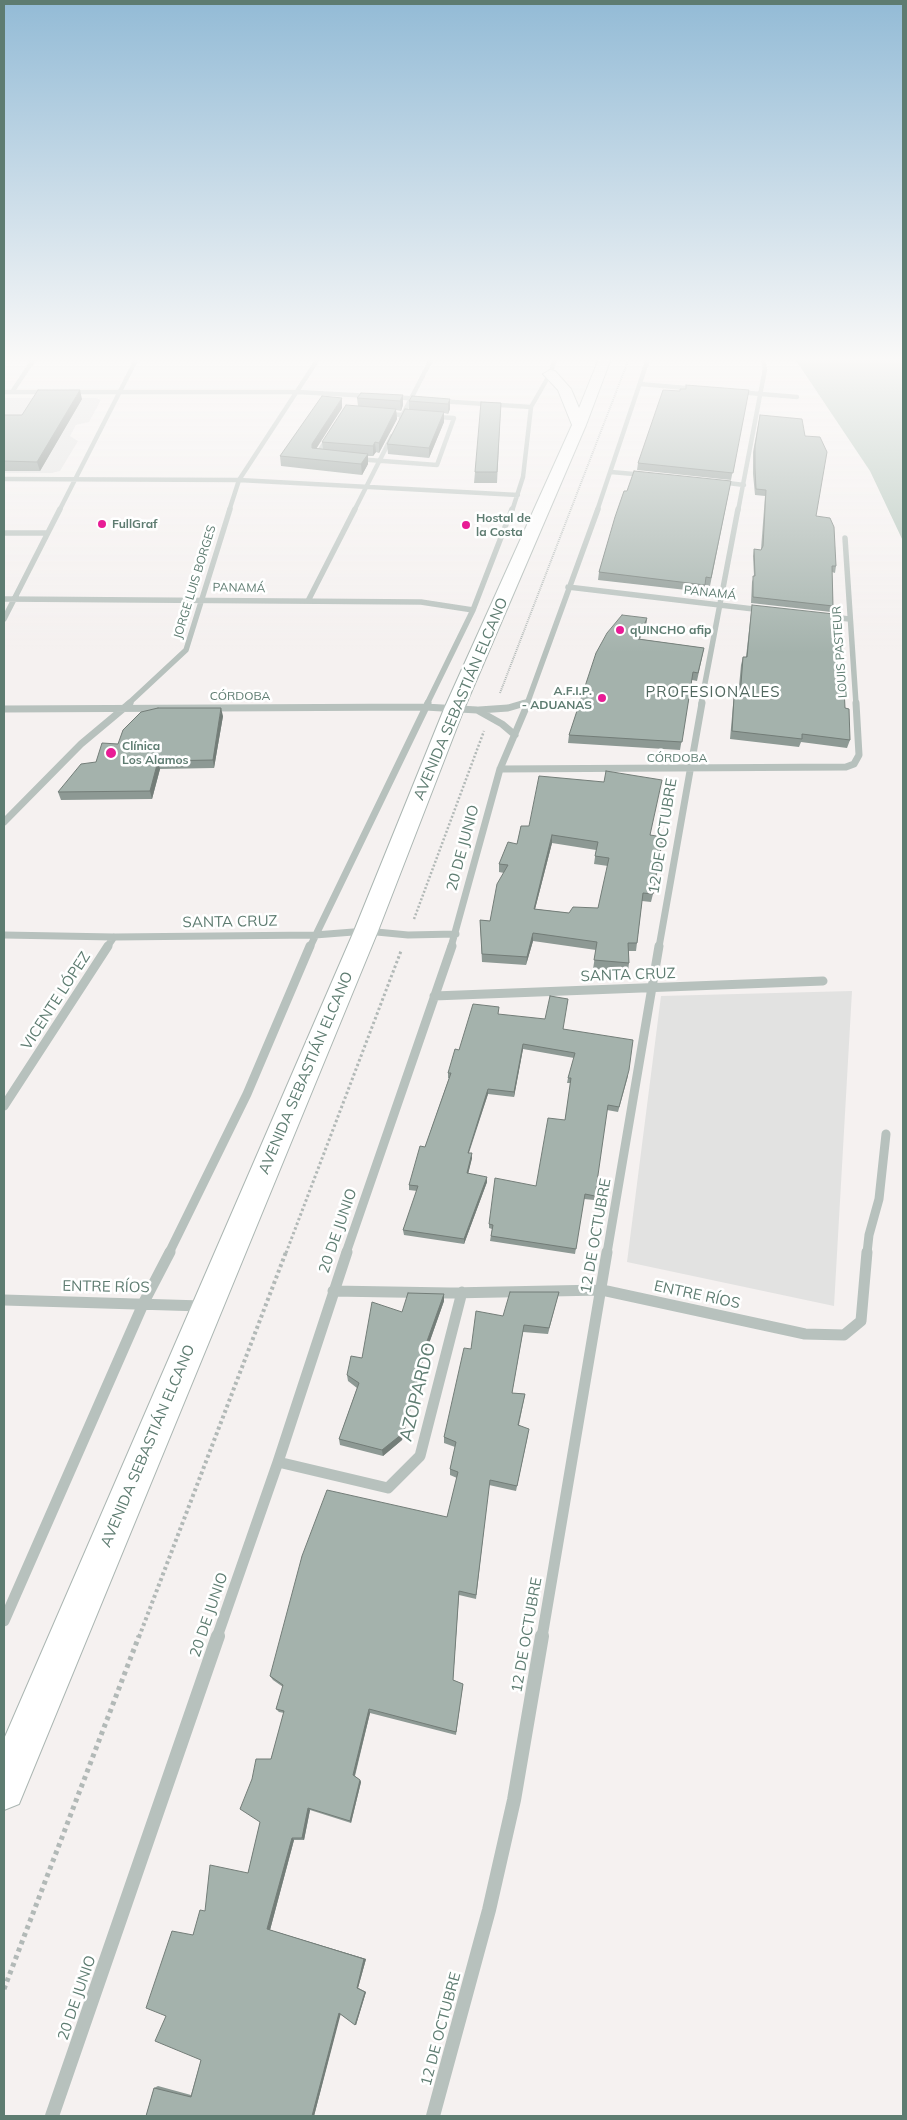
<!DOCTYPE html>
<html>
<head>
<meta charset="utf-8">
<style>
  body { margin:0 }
  #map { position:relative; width:907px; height:2120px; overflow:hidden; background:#f5f1f0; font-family:Mulish,sans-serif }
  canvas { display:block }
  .frame { position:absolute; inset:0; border:5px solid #5e7c71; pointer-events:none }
</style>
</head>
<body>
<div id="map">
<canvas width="907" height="2120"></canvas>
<div class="frame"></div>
</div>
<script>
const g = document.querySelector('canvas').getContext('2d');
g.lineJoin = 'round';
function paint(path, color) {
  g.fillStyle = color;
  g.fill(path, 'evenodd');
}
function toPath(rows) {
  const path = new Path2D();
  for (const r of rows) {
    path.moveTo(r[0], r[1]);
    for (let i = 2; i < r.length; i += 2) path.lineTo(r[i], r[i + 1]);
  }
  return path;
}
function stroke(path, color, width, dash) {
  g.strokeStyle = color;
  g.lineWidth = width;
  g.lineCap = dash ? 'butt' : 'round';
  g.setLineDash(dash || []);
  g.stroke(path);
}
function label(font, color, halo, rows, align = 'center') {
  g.font = font + ' Mulish,sans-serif';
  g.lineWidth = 5;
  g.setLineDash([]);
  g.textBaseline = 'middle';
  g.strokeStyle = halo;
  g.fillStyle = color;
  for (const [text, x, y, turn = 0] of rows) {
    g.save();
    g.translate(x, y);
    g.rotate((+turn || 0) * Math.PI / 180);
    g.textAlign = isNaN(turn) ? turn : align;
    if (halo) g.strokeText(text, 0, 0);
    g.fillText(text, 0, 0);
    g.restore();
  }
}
paint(toPath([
  [4,398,96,398,101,400,89,422,76,425,70,436,78,441,60,471,52,473,4,473],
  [852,991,834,1306,627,1262,661,996]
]), '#e2e2e1');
paint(toPath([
  [793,356,903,356,903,541,870,471]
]), '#b3c5bb');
const major = toPath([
  [600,356,612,356,586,425,464,709,378,931,19,1804,4,1810,4,1739,354,931,444,709,572,425,558,390,543,374,550,370,555,371,571,389,579,408,600,356]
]);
stroke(major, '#abb6b2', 2);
stroke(toPath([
  [500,693,630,356]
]), '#b2b9b7', 2, [1, 1]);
stroke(toPath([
  [414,919,484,731]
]), '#b2b9b7', 2.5, [2, 2]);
stroke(toPath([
  [286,1253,401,951]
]), '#b2b9b7', 3, [2.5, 2.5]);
stroke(toPath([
  [139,1637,286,1252]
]), '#b2b9b7', 4, [3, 3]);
stroke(toPath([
  [4,1989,139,1636]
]), '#b2b9b7', 5, [4, 4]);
stroke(toPath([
  [640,384,697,389],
  [4,392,48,392],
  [12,392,36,356],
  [69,392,297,392,371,396],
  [737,392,797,397],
  [391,397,421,399],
  [439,401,531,407],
  [345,411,403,415,454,418,437,465,316,456,345,411],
  [401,418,433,356],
  [611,472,645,475],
  [4,479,239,480,518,495],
  [720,482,744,485],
  [59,511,138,356],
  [229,511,239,480,320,356],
  [354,511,392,436],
  [512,511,523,477,531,407,550,374,556,356],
  [597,511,649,356],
  [738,511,765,369,762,356]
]), '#b7c1bd', 4.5);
stroke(toPath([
  [4,533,47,533],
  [845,538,856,704],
  [568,587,762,610],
  [4,599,421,602,473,610],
  [308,601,355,509],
  [824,616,849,619],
  [4,619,60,509],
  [128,704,186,650,230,509],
  [427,704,473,610,512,509],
  [521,704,528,702],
  [527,704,598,509],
  [701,704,738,509]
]), '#b7c1bd', 5.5);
stroke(toPath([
  [4,709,425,707,477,710,502,724,515,735],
  [479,710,508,708,525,703],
  [500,769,846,767,854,764,859,755,856,703],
  [4,822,81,744,130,703],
  [4,935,114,937,315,935,366,931,408,935,456,934],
  [107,947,114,937],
  [310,947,428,703],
  [451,947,500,769,528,703],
  [659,947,702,703]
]), '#b7c1bd', 7);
stroke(toPath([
  [434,996,823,981],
  [4,1106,108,946],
  [169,1253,247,1094,310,946],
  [346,1253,452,946],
  [607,1253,659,946],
  [867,1253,869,1235,879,1199,886,1134]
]), '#b7c1bd', 9);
stroke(toPath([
  [333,1291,450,1293,602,1290,805,1334,844,1335,861,1321,867,1252],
  [4,1300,202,1306],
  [278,1462,388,1488,420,1456,462,1292],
  [4,1621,144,1302,170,1252],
  [217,1637,278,1462,347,1252],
  [542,1637,607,1252]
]), '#b7c1bd', 11);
stroke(toPath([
  [52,2116,218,1636],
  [433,2116,489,1910,514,1800,542,1636]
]), '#b7c1bd', 14);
paint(major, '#fff');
paint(toPath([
  [90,356,114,356,113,358,91,358],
  [749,390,731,480,637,470,638,463,680,391],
  [403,395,403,405,401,411,396,410,397,419,379,453,376,452,373,456,368,456,368,464,362,475,281,466,280,456,342,408,316,448,323,449,322,442,358,406,357,398],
  [82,399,40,471,4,471,4,415,22,415],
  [450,399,450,409,448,414,444,413,444,422,429,458,388,454,387,444,409,410,409,401],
  [501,403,497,483,474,483,475,472],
  [760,415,816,516,836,566,835,573,832,572,833,606,831,612,751,603,752,582,754,576,753,556,754,549,761,550,761,549,765,496,755,495,753,474,753,452],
  [731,481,710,586,705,585,704,592,598,580,599,572,627,491],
  [752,605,838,687,845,708,850,740,847,748,801,742,799,747,730,739,733,705,734,697,738,697,741,665,743,657,746,657,751,613],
  [647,618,646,625,640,639,704,648,697,681,692,680,680,750,568,743,569,735],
  [223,716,214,768,160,769,152,799,61,800,58,792,96,762,118,744],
  [521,826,651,835,653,894,651,902,642,901,636,951,628,951,629,963,628,971,593,969,596,950,533,941,526,965,482,962,480,920,490,921,504,873,499,872,499,864,517,844],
  [552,843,596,850,594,864,608,866,598,908,569,913,535,909],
  [498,1015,564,1029,628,1076,618,1112,607,1110,594,1200,584,1199,575,1254,490,1241,492,1229,489,1228,489,1224,536,1186,565,1120,571,1083,567,1083,568,1078,574,1058,523,1049,514,1097,488,1094,469,1153,472,1158,468,1174,487,1182,464,1244,404,1235,403,1230,417,1191,409,1190,409,1185,425,1147,449,1078,448,1078,448,1073,459,1050],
  [559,1292,557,1299,548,1334,523,1332,512,1393,525,1394,519,1425,528,1435,516,1491,489,1485,476,1599,459,1595,453,1680,463,1684,456,1735,370,1713,355,1776,360,1780,361,1782,351,1823,310,1810,304,1840,294,1840,270,1930,366,1959,358,1988,366,1992,356,2025,340,2014,314,2116,146,2116,154,2088,158,2086,191,2095,201,2060,166,2016,193,1935,205,1911,248,1873,260,1823,271,1759,284,1713,279,1712,276,1709,283,1687,273,1680,270,1676,447,1517,457,1478,450,1475,450,1469,455,1447,444,1443,444,1437,471,1349,503,1316],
  [444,1294,444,1301,420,1369,420,1375,402,1440,383,1456,340,1445,339,1439,357,1388,348,1381,347,1375,402,1312]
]), '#8d9994');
paint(toPath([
  [80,390,82,399,40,471,37,462],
  [403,395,403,405,401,411,400,401],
  [342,398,342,408,313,454,312,444],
  [450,399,450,409,448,414,448,404],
  [396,409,397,419,379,453,379,443],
  [444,412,444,422,429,458,429,448],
  [375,442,376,452,373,456,373,446],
  [368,454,368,464,362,475,361,464],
  [647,618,646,625,636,646,638,639],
  [221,708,223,716,214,768,213,760],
  [158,761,160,769,152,799,150,791],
  [552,835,552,843,533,917,534,909],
  [533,933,533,941,526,965,527,957],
  [523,1044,523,1049,514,1097,514,1092],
  [488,1089,488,1094,467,1157,468,1153],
  [472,1153,472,1158,467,1178,467,1173],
  [487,1177,487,1182,464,1244,464,1239],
  [444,1294,444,1301,420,1369,420,1375,402,1440,383,1456,382,1450,417,1369],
  [369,1709,370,1713,354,1778,353,1775],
  [360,1780,361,1782,351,1823,350,1821],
  [308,1808,310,1810,304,1840,302,1838],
  [292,1838,294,1840,270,1930,366,1959,358,1988,366,1992,356,2025,355,2025,357,1988,267,1929],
  [339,2013,341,2013,314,2116,312,2116]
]), '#737d78');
const building = toPath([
  [686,385,749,390,733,473,638,463,663,390,680,391,680,389,686,389,686,385],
  [38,390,80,390,37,462,4,461,4,415,22,415,38,390],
  [361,393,403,395,400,401,357,398,361,393],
  [322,396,342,398,312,444,312,448,368,454,361,464,280,456,322,396],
  [412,396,450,399,448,404,409,401,412,396],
  [481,402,501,403,497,472,475,472,481,402],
  [346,405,396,409,379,443,375,442,373,446,322,442,346,405],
  [405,409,444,412,429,448,387,444,405,409],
  [760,415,802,419,805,436,820,437,827,452,816,516,830,518,834,527,836,566,832,566,833,606,753,597,753,576,755,576,754,549,761,550,763,546,766,490,756,489,755,468,755,446,760,415],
  [634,471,731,481,711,578,706,577,705,585,599,572,615,517,624,491,627,491,634,471],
  [752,605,834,614,836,617,838,687,844,688,845,708,849,709,850,740,802,734,802,739,732,731,734,697,740,697,743,657,747,657,752,605],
  [622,615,647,618,638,639,704,648,698,673,693,672,682,742,569,735,596,653,607,633,622,615],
  [158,708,221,708,213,760,158,761,150,791,58,792,81,764,96,762,102,743,118,744,123,730,141,712,158,708],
  [606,771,662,780,650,835,663,837,653,894,643,893,637,943,628,943,629,963,594,960,597,942,533,933,527,957,482,954,480,920,490,921,497,884,508,865,499,864,508,842,517,844,521,826,529,826,539,776,604,782,606,771],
  [552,835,598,842,595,856,609,858,598,908,573,907,569,913,534,909,552,835],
  [550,996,568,999,563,1029,633,1040,629,1070,619,1107,608,1105,595,1196,585,1194,576,1249,491,1236,493,1225,489,1224,495,1178,536,1186,548,1118,565,1120,571,1078,568,1078,575,1053,523,1044,514,1092,488,1089,468,1153,472,1153,467,1173,487,1177,464,1239,403,1230,418,1186,409,1185,420,1146,425,1147,451,1073,448,1073,455,1049,459,1050,473,1004,499,1007,498,1014,545,1019,550,996],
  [510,1292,559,1292,549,1328,524,1325,512,1393,525,1394,518,1425,529,1429,517,1486,490,1480,476,1595,459,1591,453,1680,463,1684,456,1732,369,1709,353,1775,360,1780,350,1821,308,1808,302,1838,292,1838,267,1929,364,1959,357,1988,365,1992,355,2025,339,2013,312,2116,146,2116,154,2088,191,2097,201,2060,155,2041,166,2016,146,2008,172,1931,193,1935,200,1910,205,1911,210,1865,248,1873,260,1822,240,1809,252,1779,256,1759,271,1759,284,1711,276,1709,283,1685,270,1676,302,1556,327,1490,447,1517,458,1472,450,1469,456,1442,444,1437,464,1348,471,1349,476,1311,503,1316,510,1292],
  [408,1293,444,1294,417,1369,420,1369,402,1434,382,1450,339,1439,359,1383,347,1375,351,1356,362,1358,372,1302,402,1312,408,1293]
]);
paint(building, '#a4b2ac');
stroke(building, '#737d78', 1);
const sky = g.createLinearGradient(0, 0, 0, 653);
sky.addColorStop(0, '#93bbd6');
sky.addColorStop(0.55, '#faf9f8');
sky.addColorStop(1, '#faf9f800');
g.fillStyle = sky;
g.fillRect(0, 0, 907, 653);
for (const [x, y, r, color] of [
  [102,524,5,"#e81c95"],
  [466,525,5,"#e81c95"],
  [620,630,5,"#e81c95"],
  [602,698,5,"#e81c95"],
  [111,753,6,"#e81c95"]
]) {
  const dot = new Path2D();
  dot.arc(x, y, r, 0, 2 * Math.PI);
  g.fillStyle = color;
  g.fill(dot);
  stroke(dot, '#fff', 2);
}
label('bold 12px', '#5e7c71', '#fff', [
  ["Hostal de",476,518],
  ["la Costa",476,532],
  ["FullGraf",112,524],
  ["qUINCHO afip",630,630],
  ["A.F.I.P.",592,691,"right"],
  ["- ADUANAS",592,705,"right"],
  ["Clínica",122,746],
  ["Los Alamos",122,760]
], 'left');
label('12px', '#5e7c71', '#fff', [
  ["JORGE LUIS BORGES",195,582,-73],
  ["PANAMÁ",239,588,1],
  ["PANAMÁ",710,593,6],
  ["LOUIS PASTEUR",840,652,-94],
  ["CÓRDOBA",240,696],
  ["CÓRDOBA",677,758]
]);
g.letterSpacing = '1px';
label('15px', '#50675e', '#fff', [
  ["PROFESIONALES",713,692]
]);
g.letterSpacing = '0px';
label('15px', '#5e7c71', '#fff', [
  ["AVENIDA SEBASTIÁN ELCANO",461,699,-67],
  ["12 DE OCTUBRE",663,836,-81],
  ["20 DE JUNIO",463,848,-75],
  ["SANTA CRUZ",230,922,-1],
  ["SANTA CRUZ",628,975,-2],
  ["VICENTE LÓPEZ",56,1001,-57],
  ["AVENIDA SEBASTIÁN ELCANO",306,1073,-67],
  ["20 DE JUNIO",338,1231,-71],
  ["12 DE OCTUBRE",596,1236,-80],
  ["ENTRE RÍOS",106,1287,1],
  ["ENTRE RÍOS",697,1295,12],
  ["AVENIDA SEBASTIÁN ELCANO",148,1446,-67],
  ["20 DE JUNIO",209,1615,-71],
  ["12 DE OCTUBRE",527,1635,-80],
  ["20 DE JUNIO",77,1998,-71],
  ["12 DE OCTUBRE",441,2029,-75]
]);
label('18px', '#5e7c71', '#fff', [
  ["AZOPARDO",418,1392,-76]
]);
</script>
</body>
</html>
